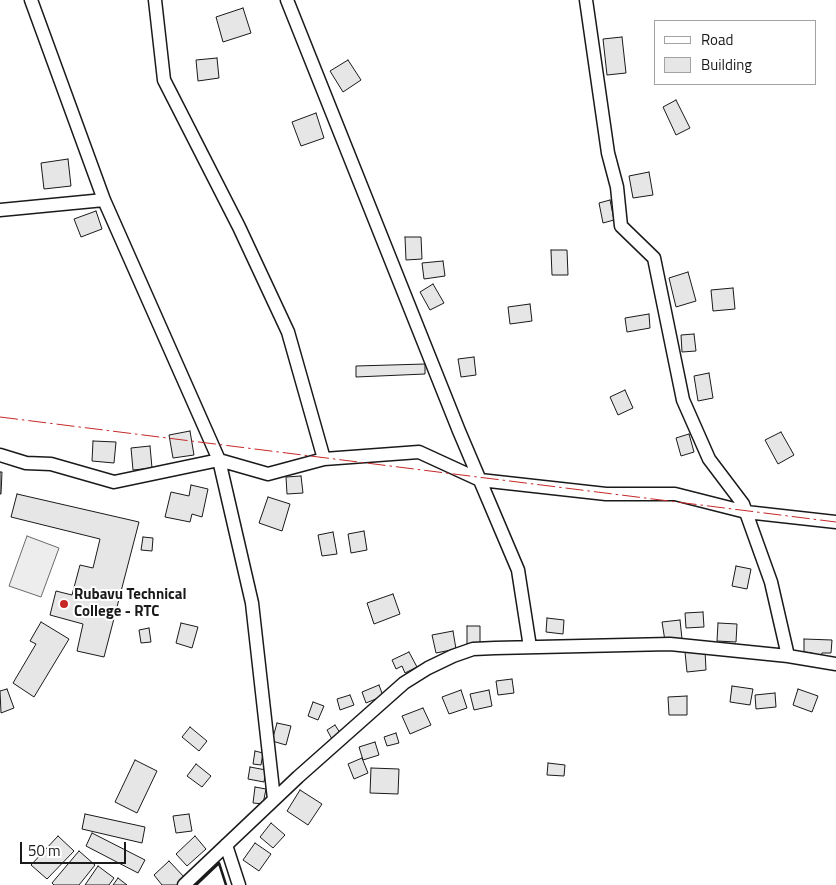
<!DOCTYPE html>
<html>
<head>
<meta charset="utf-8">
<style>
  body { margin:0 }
  #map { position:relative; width:836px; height:885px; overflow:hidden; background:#fff; font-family:"Titillium Web",sans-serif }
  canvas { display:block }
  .legend { position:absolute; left:654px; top:20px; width:162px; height:65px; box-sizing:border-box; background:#fff; border:1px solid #a3a3a3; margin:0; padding:6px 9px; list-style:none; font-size:15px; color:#1a1a1a }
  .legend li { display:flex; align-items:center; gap:10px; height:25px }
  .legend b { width:25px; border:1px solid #a3a3a3 }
  .scale { position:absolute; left:20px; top:842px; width:106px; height:22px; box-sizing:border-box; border:2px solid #1a1a1a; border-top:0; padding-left:6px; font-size:15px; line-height:18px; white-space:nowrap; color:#1a1a1a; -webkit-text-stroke:4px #fff; paint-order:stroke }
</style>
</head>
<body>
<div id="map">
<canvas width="836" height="885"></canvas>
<ul class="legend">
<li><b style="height:6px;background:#fff"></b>Road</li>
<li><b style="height:14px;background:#e6e6e6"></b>Building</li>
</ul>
<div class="scale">50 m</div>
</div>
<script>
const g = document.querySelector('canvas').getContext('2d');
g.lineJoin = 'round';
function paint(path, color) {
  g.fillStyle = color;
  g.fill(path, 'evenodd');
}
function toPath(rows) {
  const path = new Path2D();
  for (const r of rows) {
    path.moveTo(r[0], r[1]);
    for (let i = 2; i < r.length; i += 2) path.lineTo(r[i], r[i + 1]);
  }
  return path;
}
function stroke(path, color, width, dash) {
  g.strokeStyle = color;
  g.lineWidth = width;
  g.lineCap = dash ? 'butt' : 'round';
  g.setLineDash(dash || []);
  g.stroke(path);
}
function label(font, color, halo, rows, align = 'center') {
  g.font = font + ' "Titillium Web",sans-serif';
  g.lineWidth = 4;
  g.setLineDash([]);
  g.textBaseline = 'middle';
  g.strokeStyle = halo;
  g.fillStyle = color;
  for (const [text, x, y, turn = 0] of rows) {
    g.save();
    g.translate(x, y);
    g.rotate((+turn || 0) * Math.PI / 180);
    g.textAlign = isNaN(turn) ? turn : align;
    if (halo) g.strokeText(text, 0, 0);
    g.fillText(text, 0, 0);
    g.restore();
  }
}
const built = toPath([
  [27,536,59,548,41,597,9,586,27,536]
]);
paint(built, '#ededed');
stroke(built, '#6a6a6a', 1);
const building = toPath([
  [243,8,251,33,223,42,216,17,243,8],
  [622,37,626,73,607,75,603,39,622,37],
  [217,58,219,78,198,81,196,60,217,58],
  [348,60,361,80,343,92,330,71,348,60],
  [676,100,690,128,676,135,663,107,676,100],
  [316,113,324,138,301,146,292,122,316,113],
  [68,159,71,186,44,189,41,163,68,159],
  [649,172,653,195,633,198,629,176,649,172],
  [610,200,614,220,603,223,599,203,610,200],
  [96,211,102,229,81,237,74,219,96,211],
  [405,237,421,237,422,259,406,260,405,237],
  [551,250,567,250,568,275,552,275,551,250],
  [443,261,445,276,424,279,422,263,443,261],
  [688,272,696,301,676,307,669,278,688,272],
  [433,284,444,303,430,310,420,292,433,284],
  [733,288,735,309,713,311,711,290,733,288],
  [530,304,532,321,510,324,508,307,530,304],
  [649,314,650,328,627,332,625,318,649,314],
  [694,334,696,351,682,352,681,335,694,334],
  [474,357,476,375,461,377,458,359,474,357],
  [425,364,425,374,356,377,356,366,425,364],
  [709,373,713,398,698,401,694,376,709,373],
  [625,390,633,408,618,415,610,397,625,390],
  [190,431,194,455,173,458,169,435,190,431],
  [781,432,794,455,778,464,765,440,781,432],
  [689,434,694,452,681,456,676,438,689,434],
  [93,441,116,442,114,463,92,461,93,441],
  [150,446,152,468,133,470,131,448,150,446],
  [0,472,2,472,1,494,0,494,0,472],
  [301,476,303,493,287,494,286,477,301,476],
  [191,485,208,489,202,517,192,514,190,522,165,517,171,492,189,496,191,485],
  [17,494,139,522,104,657,77,651,83,624,50,615,56,591,72,595,80,565,93,568,100,539,11,517,17,494],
  [268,497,290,504,282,531,259,523,268,497],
  [364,531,367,550,351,553,348,534,364,531],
  [333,532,337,554,322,556,318,535,333,532],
  [143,537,153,538,152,551,141,550,143,537],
  [736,566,751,569,747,589,732,586,736,566],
  [393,594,400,614,374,624,367,603,393,594],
  [703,612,704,627,686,628,685,613,703,612],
  [547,618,564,620,563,634,546,632,547,618],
  [680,620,682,639,665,641,662,622,680,620],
  [41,622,69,639,34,697,13,683,36,644,30,641,41,622],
  [181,623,198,627,192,648,176,643,181,623],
  [718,623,737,624,736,642,717,641,718,623],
  [467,626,480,626,480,644,467,644,467,626],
  [149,628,151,642,141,643,139,630,149,628],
  [453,631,456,649,436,653,432,635,453,631],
  [804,639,832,640,831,653,822,653,820,658,812,657,812,653,804,652,804,639],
  [705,650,706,670,687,672,685,652,705,650],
  [409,652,417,667,405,673,402,666,396,669,392,660,409,652],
  [512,679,514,693,498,695,496,681,512,679],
  [379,685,383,696,366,703,362,692,379,685],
  [732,686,753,689,750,705,730,702,732,686],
  [7,689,14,708,1,713,0,691,7,689],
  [798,689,818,696,812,712,793,705,798,689],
  [461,690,467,708,449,714,442,697,461,690],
  [489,690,492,706,474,710,470,694,489,690],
  [775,693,776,707,756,709,755,695,775,693],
  [350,695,354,705,340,710,337,699,350,695],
  [687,696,687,715,669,715,668,697,687,696],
  [313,702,324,706,318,720,308,716,313,702],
  [423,708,431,725,410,734,402,716,423,708],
  [277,723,291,726,286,745,272,741,277,723],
  [335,725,342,736,333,741,327,730,335,725],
  [190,727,207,741,199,751,182,737,190,727],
  [396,733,399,743,387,746,384,737,396,733],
  [375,742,379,755,363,760,359,747,375,742],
  [255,751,263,753,261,765,253,764,255,751],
  [362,758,368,773,354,779,348,764,362,758],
  [135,760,157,771,137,813,115,802,135,760],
  [548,763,565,765,564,776,547,775,548,763],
  [196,764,211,776,202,787,187,776,196,764],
  [250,767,266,770,264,782,248,779,250,767],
  [371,768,399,769,398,794,370,793,371,768],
  [255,787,266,789,263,804,253,803,255,787],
  [300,790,322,804,308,825,287,811,300,790],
  [85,814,145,827,142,843,82,829,85,814],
  [189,814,192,831,176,833,173,816,189,814],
  [271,823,285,835,273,848,260,837,271,823],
  [92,833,145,860,138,873,86,846,92,833],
  [58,836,74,851,47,879,31,865,58,836],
  [195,836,206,849,187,866,176,854,195,836],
  [255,843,271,854,259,871,243,860,255,843],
  [79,851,95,865,79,885,54,885,52,883,79,851],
  [169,861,185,878,178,885,162,885,154,875,169,861],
  [98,866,114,878,109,885,85,885,98,866],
  [118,878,127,885,113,885,118,878]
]);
paint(building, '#e6e6e6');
stroke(building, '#1a1a1a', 1);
const minor = toPath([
  [31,0,104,200,219,460,252,603,274,799],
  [155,0,164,80,239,227,288,332,324,459],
  [287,0,459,431,518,570,530,647],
  [586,0,608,153,617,187,621,226,654,258,683,400,709,459,743,504,771,582,788,656],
  [0,210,104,200],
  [0,455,26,463,51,464,114,482,219,460,268,474,324,459,419,452,480,480,606,494,675,494,746,512,836,522],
  [226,845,239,885],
  [184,885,298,777,404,683,428,668,453,656,473,649,495,648,670,644,788,656,836,664]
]);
stroke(minor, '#1a1a1a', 15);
stroke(minor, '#fff', 12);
stroke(toPath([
  [196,885,219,863,226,885]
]), '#1a1a1a', 2.5);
stroke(toPath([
  [0,417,836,522]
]), '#c62828', 1, [18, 4, 2.5, 4]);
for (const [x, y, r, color] of [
  [64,604,5,"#c62828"]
]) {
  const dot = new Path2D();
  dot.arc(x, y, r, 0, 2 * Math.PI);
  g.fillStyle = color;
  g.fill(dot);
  stroke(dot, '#fff', 2);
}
label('bold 15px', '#1a1a1a', '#fff', [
  ["Rubavu Technical",74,595],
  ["College - RTC",74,612]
], 'left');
</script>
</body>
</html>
